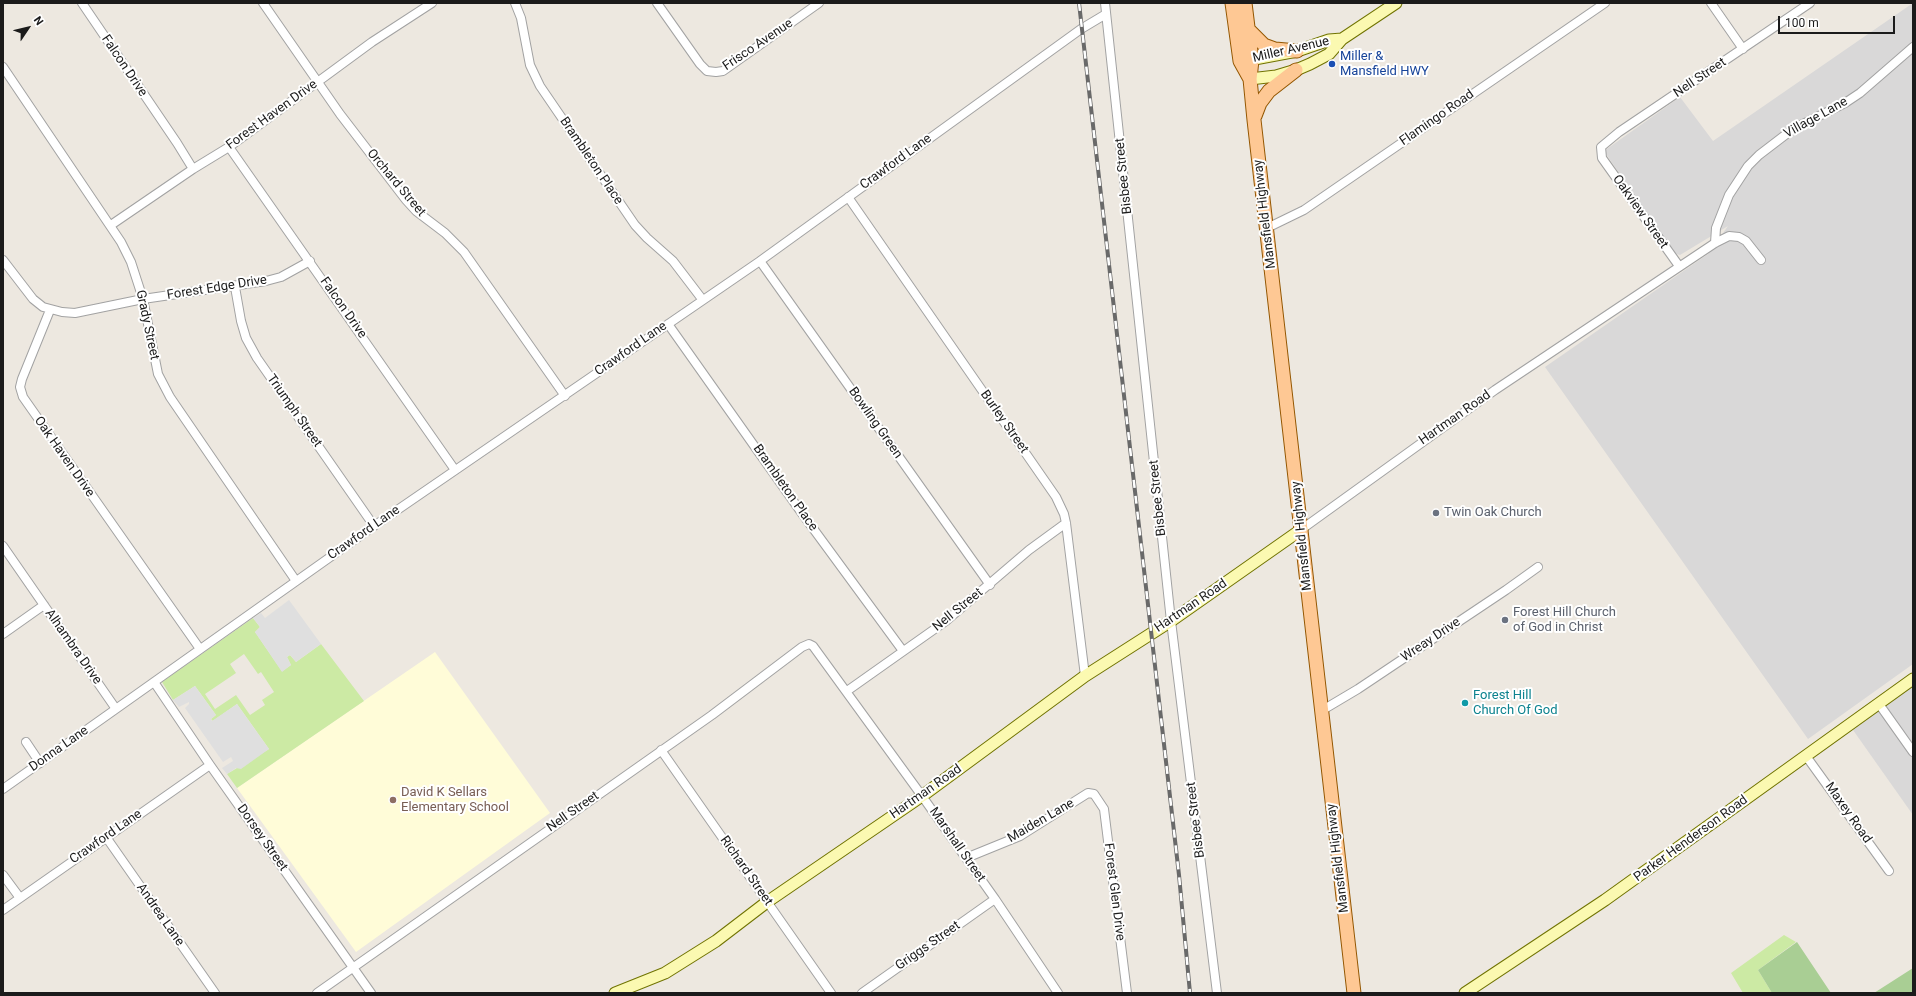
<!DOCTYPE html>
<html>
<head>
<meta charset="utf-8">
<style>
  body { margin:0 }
  #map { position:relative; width:1916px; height:996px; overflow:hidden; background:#ede8e0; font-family:Roboto,sans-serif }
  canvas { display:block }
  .frame { position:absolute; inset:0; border:4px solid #1b1b1b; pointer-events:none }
  .north { position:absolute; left:8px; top:8px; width:40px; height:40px; -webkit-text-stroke:3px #fff; paint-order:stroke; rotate:55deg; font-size:11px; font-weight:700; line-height:16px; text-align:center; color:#1b1b1b }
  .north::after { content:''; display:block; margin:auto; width:14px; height:18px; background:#1b1b1b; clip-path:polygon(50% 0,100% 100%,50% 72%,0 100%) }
  .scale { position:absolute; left:1778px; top:16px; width:117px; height:18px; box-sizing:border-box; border:2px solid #1b1b1b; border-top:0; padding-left:5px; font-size:12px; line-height:14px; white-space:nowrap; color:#1b1b1b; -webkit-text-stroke:3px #fff; paint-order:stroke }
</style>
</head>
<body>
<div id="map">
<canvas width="1916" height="996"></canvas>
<div class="frame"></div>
<div class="north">N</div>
<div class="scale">100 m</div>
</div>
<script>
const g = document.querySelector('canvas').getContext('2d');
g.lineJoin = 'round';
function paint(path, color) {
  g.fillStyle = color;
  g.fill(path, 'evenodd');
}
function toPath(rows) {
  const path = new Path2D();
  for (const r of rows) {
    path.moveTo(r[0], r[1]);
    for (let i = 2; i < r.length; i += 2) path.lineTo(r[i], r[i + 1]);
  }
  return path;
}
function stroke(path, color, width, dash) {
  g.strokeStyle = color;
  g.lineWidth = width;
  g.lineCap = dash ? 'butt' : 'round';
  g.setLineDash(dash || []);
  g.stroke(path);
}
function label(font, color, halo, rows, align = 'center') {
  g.font = font + ' Roboto,sans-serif';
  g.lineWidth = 4;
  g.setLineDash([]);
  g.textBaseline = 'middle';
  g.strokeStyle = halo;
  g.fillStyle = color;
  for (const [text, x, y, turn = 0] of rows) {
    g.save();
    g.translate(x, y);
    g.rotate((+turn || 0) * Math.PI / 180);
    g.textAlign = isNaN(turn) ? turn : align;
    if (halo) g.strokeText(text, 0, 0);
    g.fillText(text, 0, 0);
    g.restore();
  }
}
paint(toPath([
  [1913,3,1913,664,1808,739,1545,367,1708,254,1728,226,1680,255,1673,253,1604,151,1680,97,1713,141],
  [1913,686,1913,815,1853,730]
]), '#d9d8d8');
paint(toPath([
  [435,652,550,813,356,952,237,788]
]), '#fffcd8');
paint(toPath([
  [253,618,260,627,255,632,282,671,291,665,287,657,290,655,296,662,321,644,364,701,237,788,227,774,269,749,237,704,213,721,211,719,216,715,195,686,173,700,162,682],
  [244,654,258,674,261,672,274,692,262,700,265,705,250,715,236,695,215,709,205,694,236,673,230,664],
  [1784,935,1796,942,1758,970,1772,993,1743,993,1731,973]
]), '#cceaa4');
paint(toPath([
  [1797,942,1831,993,1772,993,1758,970],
  [1913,968,1913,993,1874,993]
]), '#a9ce94');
paint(toPath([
  [289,600,321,644,296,662,290,655,287,657,291,665,282,672,255,632,260,627,253,618,261,613,265,618],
  [195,686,216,715,211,719,212,721,237,704,269,749,241,769,236,768,227,774,222,768,233,761,231,757,223,762,185,708,189,704,189,702,179,707,173,700]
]), '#dfdfdf');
const street = toPath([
  [82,3,177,143,193,169],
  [263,3,340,114,406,200,416,211,445,233,464,252,565,396],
  [515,3,521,18,530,65,540,86,635,225,647,238,673,261,702,299],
  [657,3,700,64,707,71,716,72,723,71,819,3],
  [1105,3,1171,621,1217,993],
  [1711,3,1743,49],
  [3,67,121,242,131,262,143,299,158,374,170,397,296,581],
  [229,147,455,470],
  [848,197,1056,497,1064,514,1066,523,1085,676],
  [111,225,193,169,229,147,372,42,432,3],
  [1267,228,1304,210,1605,3],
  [1715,243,1716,228,1729,195,1748,166,1759,155,1793,129,1845,103,1860,93,1913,47],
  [3,260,33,299,43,307,62,312,75,313,143,299,266,281,281,277,310,261],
  [760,261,990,585],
  [1679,266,1602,158,1601,147,1619,132,1810,3],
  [235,287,241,321,246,338,257,358,374,526],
  [50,310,22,379,20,387,23,397,200,649],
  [668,324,801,512,903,651],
  [1302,529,1495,390,1715,243,1729,236,1739,237,1746,241,1761,260],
  [3,546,116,709],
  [3,634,44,605],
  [154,682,210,765,371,993],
  [847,691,946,621,1029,550,1066,523],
  [1879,704,1913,752],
  [1321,711,1358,689,1506,590,1538,567],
  [26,742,40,763],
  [661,750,831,993],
  [1806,756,1889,871],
  [3,789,374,526,760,261,1081,29,1106,14],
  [106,837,215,993],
  [966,858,1020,836,1088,793,1094,794,1104,809,1127,993],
  [3,875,20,898],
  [3,910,210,765],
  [317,993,712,715,802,647,809,644,813,646,922,796,995,899,1058,993],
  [862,993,995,899]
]);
const secondary = toPath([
  [1244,61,1297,51,1329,40,1342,39],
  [1250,79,1276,76,1296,70,1310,64,1329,54,1342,39,1396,3],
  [615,993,665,973,716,941,767,902,922,796,1085,676,1171,621,1302,529],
  [1465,993,1605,900,1913,679]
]);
const primary = toPath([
  [1232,3,1240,61,1250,79],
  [1245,3,1252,60,1250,79,1254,120,1354,993],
  [1248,29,1264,45,1275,49,1297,51],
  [1255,116,1260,103,1269,91,1296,70]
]);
stroke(street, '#a2a2a2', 10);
stroke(secondary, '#707302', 13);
stroke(primary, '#935600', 15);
stroke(street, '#fff', 8);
stroke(secondary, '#fbf9b1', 11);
stroke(primary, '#fec894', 13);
const rail = toPath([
  [1079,3,1179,875,1190,993]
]);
stroke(rail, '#696969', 4);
stroke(rail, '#fff', 2.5, [8]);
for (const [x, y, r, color] of [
  [1332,64,4,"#1a4fb4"],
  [1436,513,4,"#6b7280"],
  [1505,620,4,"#6b7280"],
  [1465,703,4,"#0f9aa8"],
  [393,800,4,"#8d6e63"]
]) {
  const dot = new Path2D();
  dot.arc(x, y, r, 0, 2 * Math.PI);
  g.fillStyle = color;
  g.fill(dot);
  stroke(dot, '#fff', 1.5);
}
label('13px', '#1b1b1b', '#fff', [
  ["Frisco Avenue",758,45,-34],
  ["Miller Avenue",1291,50,-13],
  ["Falcon Drive",124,66,56],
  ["Nell Street",1700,78,-34],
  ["Forest Haven Drive",272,115,-36],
  ["Flamingo Road",1437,118,-35],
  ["Village Lane",1816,118,-29],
  ["Brambleton Place",591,161,56],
  ["Crawford Lane",896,162,-36],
  ["Bisbee Street",1124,176,-96],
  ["Orchard Street",396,183,50],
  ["Oakview Street",1640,212,55],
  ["Mansfield Highway",1265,214,-97],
  ["Forest Edge Drive",217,288,-9],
  ["Falcon Drive",343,308,55],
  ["Grady Street",147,325,78],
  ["Crawford Lane",631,349,-35],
  ["Triumph Street",294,411,55],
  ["Hartman Road",1455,418,-35],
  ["Burley Street",1004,422,55],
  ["Bowling Green",875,423,55],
  ["Oak Haven Drive",64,457,55],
  ["Brambleton Place",785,488,55],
  ["Bisbee Street",1158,498,-96],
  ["Crawford Lane",364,533,-35],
  ["Mansfield Highway",1302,536,-96],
  ["Hartman Road",1191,606,-34],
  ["Nell Street",958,610,-39],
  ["Wreay Drive",1431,640,-34],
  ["Alhambra Drive",73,647,55],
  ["Donna Lane",59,749,-35],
  ["Hartman Road",926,792,-35],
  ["Nell Street",573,812,-35],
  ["Maxey Road",1848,813,55],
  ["Bisbee Street",1196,820,-97],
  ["Maiden Lane",1041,821,-30],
  ["Crawford Lane",106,837,-35],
  ["Dorsey Street",262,838,55],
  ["Parker Henderson Road",1691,839,-36],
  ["Marshall Street",957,845,55],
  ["Mansfield Highway",1338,858,-97],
  ["Richard Street",746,871,55],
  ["Forest Glen Drive",1114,892,83],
  ["Andrea Lane",160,915,55],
  ["Griggs Street",928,946,-35]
]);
label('13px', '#164399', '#fff', [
  ["Miller &",1340,57],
  ["Mansfield HWY",1340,72]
], 'left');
label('13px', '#5b616d', '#fff', [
  ["Twin Oak Church",1444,513],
  ["Forest Hill Church",1513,613],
  ["of God in Christ",1513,628]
], 'left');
label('13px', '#0d838f', '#fff', [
  ["Forest Hill",1473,696],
  ["Church Of God",1473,711]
], 'left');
label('13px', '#785e54', '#fff', [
  ["David K Sellars",401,793],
  ["Elementary School",401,808]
], 'left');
</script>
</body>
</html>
